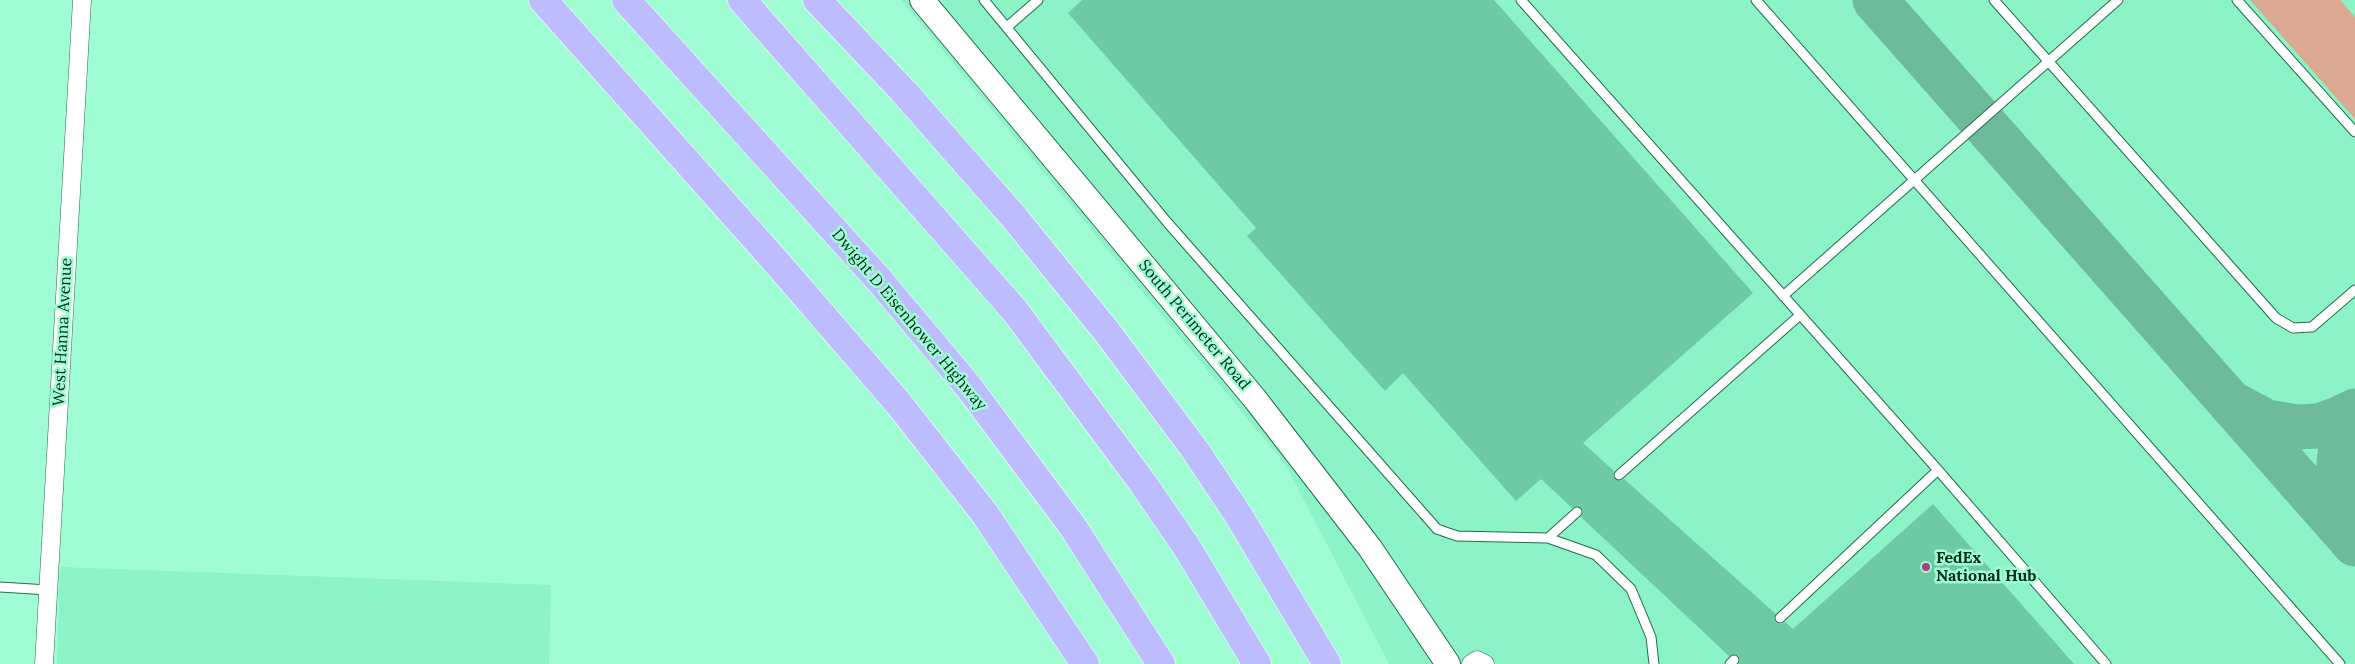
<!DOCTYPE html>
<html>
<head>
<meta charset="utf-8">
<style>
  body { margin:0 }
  canvas { display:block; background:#a0fdd3 }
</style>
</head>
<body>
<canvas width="2355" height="664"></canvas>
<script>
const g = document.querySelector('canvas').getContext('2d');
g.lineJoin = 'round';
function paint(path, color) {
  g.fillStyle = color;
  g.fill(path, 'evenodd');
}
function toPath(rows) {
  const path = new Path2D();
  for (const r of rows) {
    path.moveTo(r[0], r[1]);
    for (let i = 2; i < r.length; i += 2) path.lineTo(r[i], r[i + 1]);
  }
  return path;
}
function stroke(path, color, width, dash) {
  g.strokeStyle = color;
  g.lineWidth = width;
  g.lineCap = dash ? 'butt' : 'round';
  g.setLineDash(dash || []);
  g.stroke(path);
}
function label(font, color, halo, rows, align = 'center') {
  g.font = font + ' Lora,serif';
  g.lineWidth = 5;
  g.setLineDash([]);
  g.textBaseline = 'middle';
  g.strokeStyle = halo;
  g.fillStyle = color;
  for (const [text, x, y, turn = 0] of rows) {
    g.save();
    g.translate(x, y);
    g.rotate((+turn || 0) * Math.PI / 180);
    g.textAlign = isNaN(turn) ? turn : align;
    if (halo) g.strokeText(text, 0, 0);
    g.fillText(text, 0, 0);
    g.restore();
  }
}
paint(toPath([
  [901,0,2355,0,2355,664,1389,664,1285,464],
  [60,567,551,585,549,664,57,664]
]), '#8cf3c6');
paint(toPath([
  [2250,0,2340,0,2355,17,2355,119]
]), '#dba892');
stroke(toPath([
  [1875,0,2355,544],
  [2235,405,2267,422,2296,427,2319,426,2336,420,2355,411],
  [2351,537,2343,518,2337,484,2340,454,2355,417]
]), '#6ebb9a', 45);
paint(toPath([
  [1082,0,1494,0,1753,293,1583,443,1614,471,1613,476,1615,479,1620,481,1624,479,1776,614,1774,619,1776,623,1781,624,1785,622,1793,629,1933,504,2074,664,1739,664,1740,659,1738,655,1729,656,1581,517,1583,511,1581,508,1576,506,1572,508,1541,479,1516,501,1403,373,1385,391,1247,236,1256,228,1068,13]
]), '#6dcaa2');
const lane = toPath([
  [984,0,1167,222,1437,529,1457,536,1548,538,1596,555,1631,589,1651,637,1654,664],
  [1521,0,1938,470,2106,664],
  [1756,0,2340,664],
  [1994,0,2276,318,2293,328,2312,327,2355,290],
  [2237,0,2355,132],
  [1007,27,1038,0],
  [1783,296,2118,0],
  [1619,475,1800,315],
  [1548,538,1577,512],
  [0,587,48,590],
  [1780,618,1938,470],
  [1730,664,1734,660]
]);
const street = toPath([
  [44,664,82,0],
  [1471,664,1477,660,1485,664]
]);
const secondary = toPath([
  [922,0,1255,399,1370,548,1448,664]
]);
const highway = toPath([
  [543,0,778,264,899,404,985,514,1085,664],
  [626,0,880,281,968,386,1073,527,1161,664],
  [742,0,1015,311,1142,482,1186,546,1257,664],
  [817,0,905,93,954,149,1013,216,1107,332,1195,450,1239,516,1327,664]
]);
stroke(lane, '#236c50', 11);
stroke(street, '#236c50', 19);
stroke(secondary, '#236c50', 26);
stroke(highway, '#fff', 29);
stroke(lane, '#fff', 9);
stroke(street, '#fff', 18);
stroke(secondary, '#fff', 24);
stroke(highway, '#bcbcfe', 28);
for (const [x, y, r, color] of [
  [1926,567,5,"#b53a8b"]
]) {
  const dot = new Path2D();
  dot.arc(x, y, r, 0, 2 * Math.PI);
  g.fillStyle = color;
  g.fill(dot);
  stroke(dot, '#a0fdd3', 2);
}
label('16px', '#012b1c', '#a0fdd3', [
  ["Dwight D Eisenhower Highway",909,320,50],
  ["South Perimeter Road",1194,325,50],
  ["West Hanna Avenue",63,332,-87]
]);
label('bold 16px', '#012b1c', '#a0fdd3', [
  ["FedEx",1936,558],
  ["National Hub",1936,576]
], 'left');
</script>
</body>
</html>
